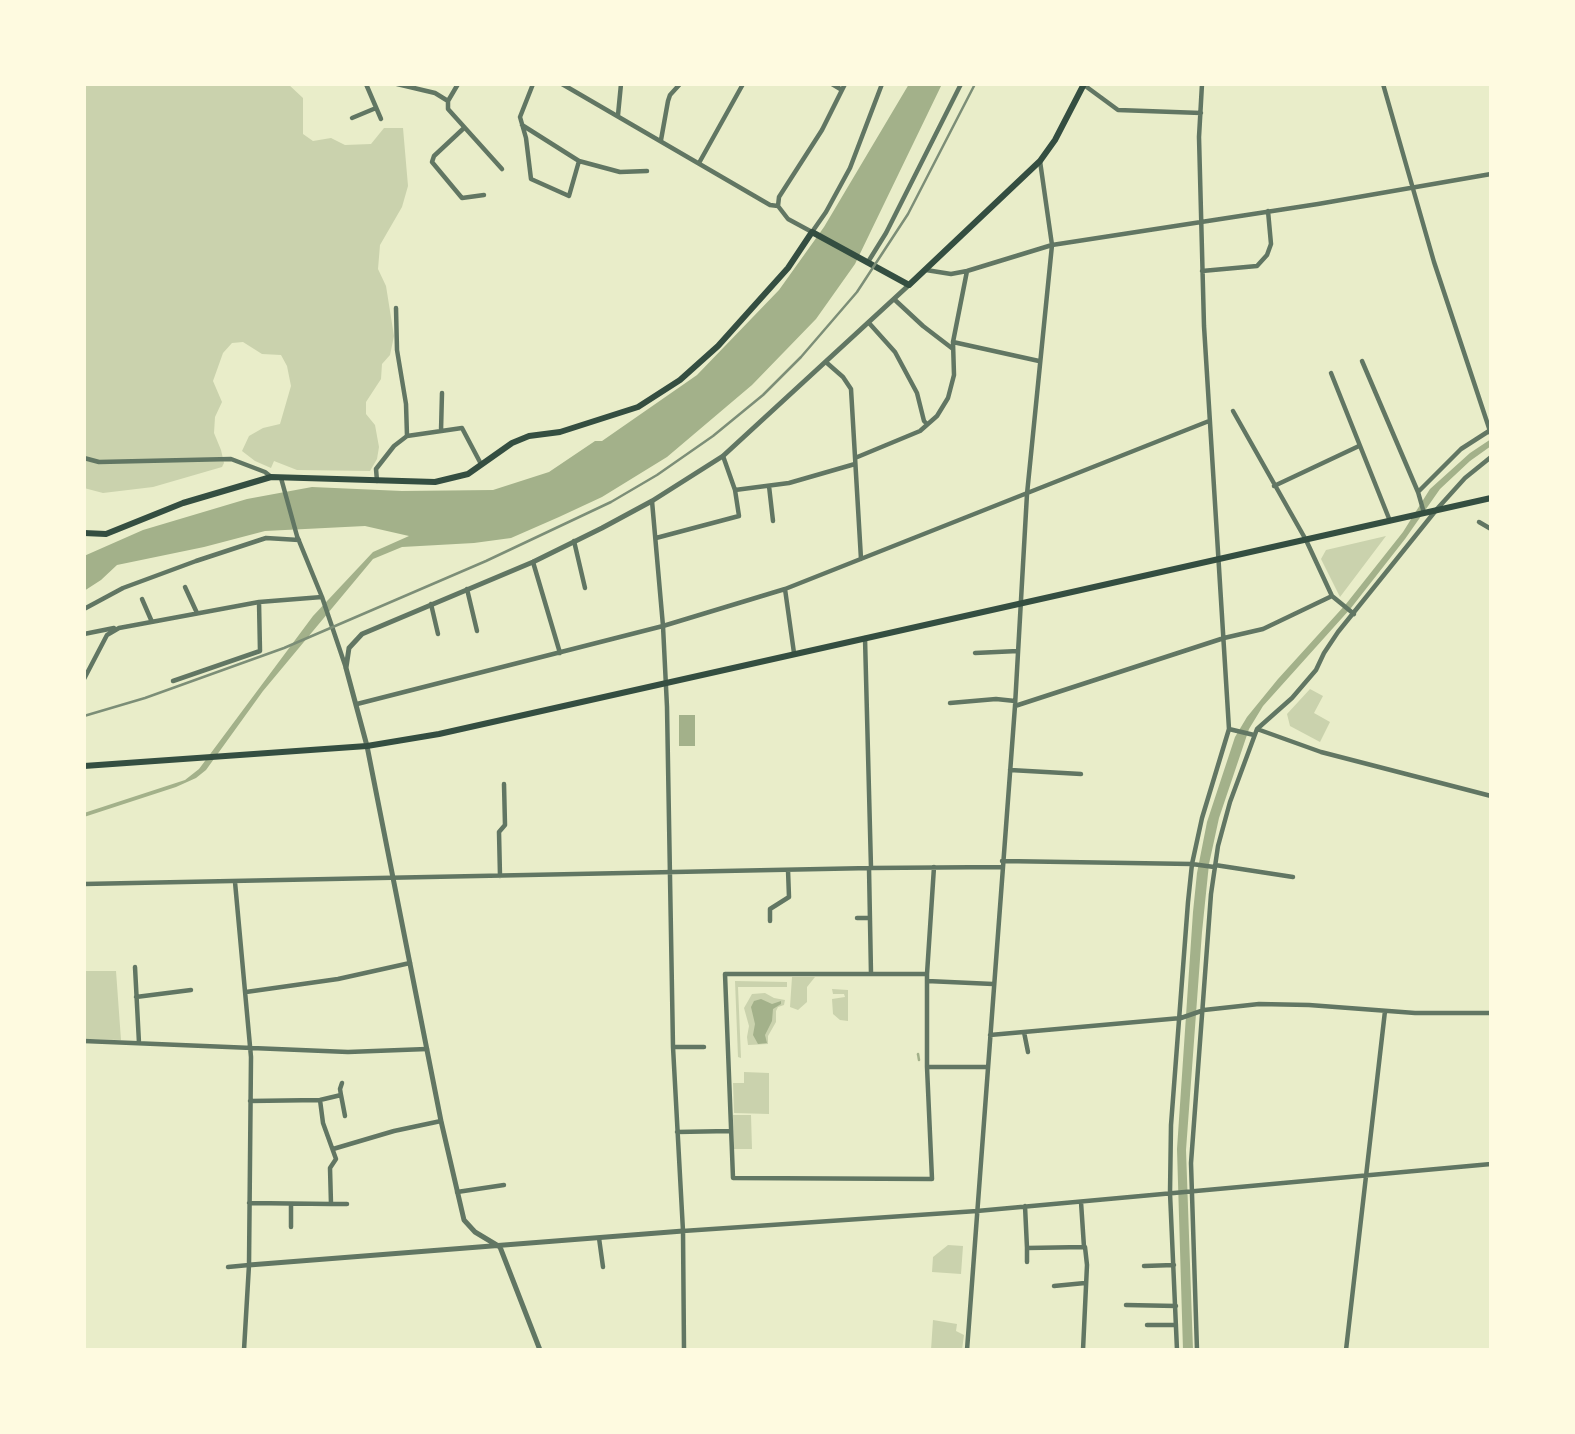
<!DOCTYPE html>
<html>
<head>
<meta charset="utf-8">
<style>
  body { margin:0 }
  #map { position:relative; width:1575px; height:1434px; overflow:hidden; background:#e9edc9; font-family:"PT Serif",serif }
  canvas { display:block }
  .frame { position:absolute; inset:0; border:86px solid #fefae0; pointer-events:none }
</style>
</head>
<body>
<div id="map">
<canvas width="1575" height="1434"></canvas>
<div class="frame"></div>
</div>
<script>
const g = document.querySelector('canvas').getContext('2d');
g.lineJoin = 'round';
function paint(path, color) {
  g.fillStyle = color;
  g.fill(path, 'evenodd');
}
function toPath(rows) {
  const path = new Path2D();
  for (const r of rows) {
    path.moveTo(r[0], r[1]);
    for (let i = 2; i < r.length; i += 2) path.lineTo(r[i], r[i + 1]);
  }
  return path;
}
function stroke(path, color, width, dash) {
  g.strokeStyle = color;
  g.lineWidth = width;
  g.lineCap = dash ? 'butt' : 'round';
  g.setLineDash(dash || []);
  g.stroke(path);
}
paint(toPath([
  [84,84,288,84,303,98,303,134,313,141,331,138,345,145,371,144,384,128,403,128,408,186,402,207,380,245,378,269,386,286,394,336,390,355,382,364,381,379,366,402,366,414,375,425,379,447,377,459,370,471,297,470,274,461,271,468,255,461,242,451,249,436,263,428,280,424,291,386,287,366,281,355,262,354,243,342,232,343,223,353,213,381,222,402,215,417,214,433,221,450,224,463,222,467,153,487,103,493,84,488],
  [1386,536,1340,597,1321,559,1326,550],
  [1310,689,1323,696,1314,713,1330,722,1320,742,1290,726,1287,714],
  [84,971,116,971,121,1040,84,1039],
  [792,977,815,977,807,987,807,1002,798,1010,790,1007],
  [735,981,787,982,787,987,738,987,741,1058,738,1057],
  [832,989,848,990,848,1021,840,1020,833,1014,832,999,845,997,844,994,833,994],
  [765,993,774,998,785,1000,784,1005,778,1007,776,1011,776,1022,768,1036,768,1044,748,1045,747,1037,749,1026,744,1008,752,994],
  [744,1072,769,1073,769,1114,734,1113,733,1083,744,1083],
  [733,1115,751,1115,752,1149,734,1149],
  [948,1245,963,1246,961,1274,932,1272,933,1257],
  [933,1320,957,1324,956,1331,964,1335,962,1350,931,1350]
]), '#cad2ad');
paint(toPath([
  [909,84,942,84,855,264,816,319,752,385,667,457,602,497,559,517,511,538,474,543,402,547,373,559,263,691,206,770,196,778,176,787,84,817,84,813,185,780,199,769,313,616,373,552,409,536,365,526,265,531,204,547,117,565,101,580,84,591,84,556,143,530,247,499,312,487,402,491,493,490,549,472,595,441,602,441,697,375,779,290,824,227],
  [1491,439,1491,446,1470,461,1440,489,1405,539,1351,608,1263,706,1249,729,1219,818,1209,864,1202,932,1186,1150,1193,1350,1183,1350,1177,1149,1193,912,1197,873,1207,822,1235,737,1247,717,1278,679,1346,604,1403,532,1430,489,1470,453],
  [679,715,695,715,695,746,679,746],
  [761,999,772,1004,781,1001,781,1004,773,1009,772,1021,765,1035,767,1043,758,1044,753,1035,755,1024,751,1007,754,1001]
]), '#a3b18a');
stroke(toPath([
  [918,1054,919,1060]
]), '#a3b18a', 2.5);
stroke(toPath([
  [366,84,381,119],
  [397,84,435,93,448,101],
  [458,84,448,101,448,109,502,169],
  [562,84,770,205,778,206,788,219,812,232,826,212,850,168,882,84],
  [832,84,842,90],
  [1383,84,1434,262,1491,434],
  [1084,85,1118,110,1201,113],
  [618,115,621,84],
  [352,118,376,108],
  [522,125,579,161,569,196,531,179,526,138,520,117,533,84],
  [464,128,434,156,432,162,462,198,484,195],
  [661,140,668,101,670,95,680,84],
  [579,161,620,172,647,171],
  [699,163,743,84],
  [778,206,779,197,822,130,845,84],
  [868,262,886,233,961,84],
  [926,270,951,274,967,271,1052,245,1318,204,1491,174],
  [1202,271,1257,266,1267,255,1271,244,1268,211],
  [895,300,923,326,953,349],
  [396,308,397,350,406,404,407,436],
  [869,323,895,352,917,393,924,421,927,424],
  [953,342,1039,361],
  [1362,361,1418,492,1424,513],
  [827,363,843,377,851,389,861,559],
  [1331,373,1390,521],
  [1233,411,1306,540,1332,596,1354,614],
  [441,431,442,393],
  [723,456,735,490,789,483,855,464],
  [84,458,99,462,231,459,265,472,270,476],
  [855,458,920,431,937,416,948,398,954,375,953,342,967,271],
  [281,478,297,536,322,597,346,668],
  [377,481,376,469,394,446,407,436,462,428,481,464],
  [769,486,773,521],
  [1274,486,1359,446],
  [1418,492,1461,449,1489,431],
  [652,501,663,626,667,707,673,1047,683,1231,684,1350],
  [1479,522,1491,529],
  [656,538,739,516,735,490],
  [574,541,585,588],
  [533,562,560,653],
  [185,587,197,613],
  [467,589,477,631],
  [785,589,794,653],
  [142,599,152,622],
  [431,604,438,634],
  [84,609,123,588,196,561,266,538,299,540],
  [84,634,114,628],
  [865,638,871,868],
  [975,653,1018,651],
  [84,679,107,635,119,628,259,602,322,597],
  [173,681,260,651,259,602],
  [950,703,996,699,1015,701],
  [357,704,663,626,785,589,1209,421],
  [1015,706,1224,638,1263,629,1332,596],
  [1229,729,1254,735],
  [1257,729,1321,752,1491,796],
  [1010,770,1081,774],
  [1002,861,1192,864,1214,867],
  [1215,865,1293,877],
  [869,868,871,974],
  [500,876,499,832,505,825,504,784],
  [235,882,251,1057,249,1265,244,1350],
  [84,884,871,868,1002,867],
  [857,918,870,918],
  [770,921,770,909,789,897,788,870],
  [135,967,139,1043],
  [927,974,725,974,733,1178,932,1179,927,1067,927,974,934,867],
  [927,981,993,984],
  [246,992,338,979,410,963],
  [136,997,191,990],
  [1024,1032,1028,1052],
  [990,1035,1181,1018,1204,1010,1259,1004,1309,1005,1415,1013,1491,1013],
  [84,1041,348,1052,427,1049],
  [673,1047,704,1047],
  [927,1067,987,1067],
  [341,1095,340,1089,342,1083],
  [250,1101,320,1100,341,1095,345,1116],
  [677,1132,730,1131],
  [333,1149,394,1131,441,1121],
  [457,1192,504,1185],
  [249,1203,331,1204,330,1168,336,1159,323,1123,320,1100],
  [331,1204,347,1204],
  [1025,1206,1027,1248,1084,1247,1081,1202],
  [291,1227,291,1204],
  [683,1231,977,1211,1491,1164],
  [599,1238,603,1267],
  [1027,1248,1027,1262],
  [1144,1266,1174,1265],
  [228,1267,249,1265],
  [1054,1286,1085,1283],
  [1126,1305,1176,1306],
  [1147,1325,1176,1325],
  [967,1350,1015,706,1027,494,1052,245,1040,161],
  [1083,1350,1087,1265,1085,1247],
  [1177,1350,1170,1193,1171,1125,1188,902,1192,864,1202,818,1229,729,1204,326,1199,137,1202,84],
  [1197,1350,1191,1163,1211,894,1218,846,1230,802,1257,729,1292,698,1316,670,1324,653,1338,632,1437,509,1465,478,1491,457],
  [1346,1350,1385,1011]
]), '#617663', 4.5);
stroke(toPath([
  [249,1265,683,1231],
  [540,1350,500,1247,475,1232,464,1220,441,1121,367,746,346,668,349,648,362,634,533,562,602,528,652,501,723,456,909,285]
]), '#617663', 5);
stroke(toPath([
  [84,533,106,534,183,503,271,477,435,482,468,474,512,443,529,436,560,432,638,407,680,380,718,346,788,268,812,232,909,285,1040,161,1055,140,1084,84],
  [84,766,367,746,439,734,1491,498]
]), '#344e41', 6);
stroke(toPath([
  [84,716,145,698,284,648,486,561,611,502,657,475,713,436,763,395,801,357,857,292,908,214,975,84]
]), '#7c8e77', 2.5);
</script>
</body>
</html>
